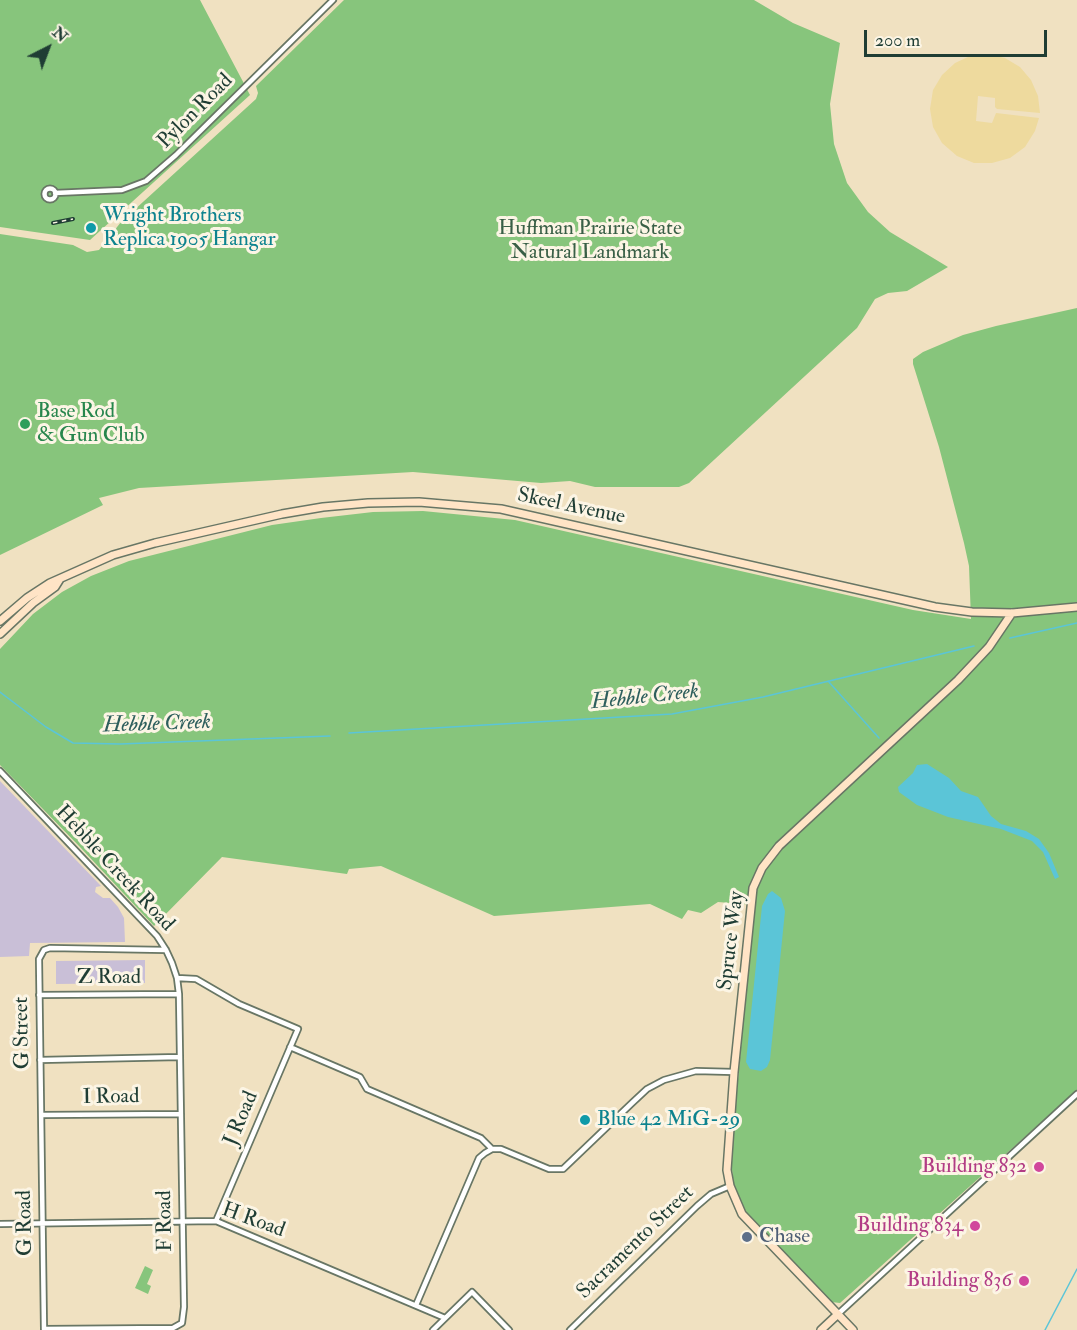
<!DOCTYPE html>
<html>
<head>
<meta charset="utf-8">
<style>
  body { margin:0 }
  #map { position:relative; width:1077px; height:1330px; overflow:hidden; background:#f0e1c1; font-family:"IM FELL Double Pica",serif }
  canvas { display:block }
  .north { position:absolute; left:18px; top:18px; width:60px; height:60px; -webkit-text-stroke:4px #fcf5e5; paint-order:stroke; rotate:42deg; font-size:16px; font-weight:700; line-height:24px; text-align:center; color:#1f3d34 }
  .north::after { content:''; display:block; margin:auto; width:21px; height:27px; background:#1f3d34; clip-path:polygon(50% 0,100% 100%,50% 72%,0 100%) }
  .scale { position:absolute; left:864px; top:30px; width:183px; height:27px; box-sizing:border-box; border:3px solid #1f3d34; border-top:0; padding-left:8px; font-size:18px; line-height:21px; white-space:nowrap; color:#1f3d34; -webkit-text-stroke:4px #fcf5e5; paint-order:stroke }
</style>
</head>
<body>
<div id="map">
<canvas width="1077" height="1330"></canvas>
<div class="north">N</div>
<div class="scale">200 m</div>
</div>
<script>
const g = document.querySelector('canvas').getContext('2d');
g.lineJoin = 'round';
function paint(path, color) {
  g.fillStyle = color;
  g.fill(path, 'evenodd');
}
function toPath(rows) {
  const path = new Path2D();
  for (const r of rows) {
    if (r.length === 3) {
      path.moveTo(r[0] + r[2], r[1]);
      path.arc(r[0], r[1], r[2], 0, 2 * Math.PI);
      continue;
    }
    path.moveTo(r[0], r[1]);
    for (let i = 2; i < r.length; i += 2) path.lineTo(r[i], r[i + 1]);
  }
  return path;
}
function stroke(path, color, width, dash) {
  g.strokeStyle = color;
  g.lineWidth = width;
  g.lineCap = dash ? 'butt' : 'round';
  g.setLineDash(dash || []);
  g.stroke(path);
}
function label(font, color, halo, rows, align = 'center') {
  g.font = font + ' "IM FELL Double Pica",serif';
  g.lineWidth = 6;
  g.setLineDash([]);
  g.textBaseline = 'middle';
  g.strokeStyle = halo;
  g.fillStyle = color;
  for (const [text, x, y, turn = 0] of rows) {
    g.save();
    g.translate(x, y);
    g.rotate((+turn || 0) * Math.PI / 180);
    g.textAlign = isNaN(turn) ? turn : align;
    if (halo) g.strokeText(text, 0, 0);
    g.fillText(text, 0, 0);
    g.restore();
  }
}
paint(toPath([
  [0,781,101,886,96,887,95,892,103,898,110,898,118,907,124,918,125,942,30,943,29,956,0,957],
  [145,960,145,983,56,984,56,961]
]), '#c9bfd7');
paint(toPath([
  [0,0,200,0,250,95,90,240,0,227],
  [344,0,754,0,793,23,840,43,830,104,834,144,847,183,868,212,890,232,948,267,907,291,888,293,875,299,857,328,689,483,679,487,595,487,570,481,541,483,413,472,139,488,99,498,103,505,0,555,0,234,73,245,87,252,99,250,121,222,256,99,258,93,256,86],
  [1077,308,1077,1090,840,1303,831,1302,828,1298,756,1225,742,1206,734,1186,731,1161,732,1145,754,905,718,902,701,913,688,910,682,919,650,904,494,916,381,866,349,869,347,874,222,857,154,926,79,846,0,765,0,649,33,614,62,592,91,576,129,561,272,525,321,518,373,512,423,511,515,520,913,610,971,619,969,566,964,543,939,447,913,364,913,359,923,352,963,335,996,326],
  [145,1266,153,1270,147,1284,151,1286,148,1294,135,1288]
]), '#87c57c');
paint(toPath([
  [988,54,1005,58,1020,67,1031,80,1038,96,1040,113,997,109,995,107,995,98,978,96,976,121,992,123,996,113,1039,118,1035,131,1025,147,1010,158,992,163,974,163,957,156,942,143,933,127,930,109,933,90,942,75,955,63,970,56]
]), '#eeda9e');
paint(toPath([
  [927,764,949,778,961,791,978,797,991,816,1001,824,1026,831,1039,839,1049,853,1059,877,1055,879,1043,852,1032,841,1001,829,948,817,917,805,899,792,898,787,913,773,917,765],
  [772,891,781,898,785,911,770,1060,767,1067,761,1071,750,1069,746,1062,762,906,768,894]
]), '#5bc5d7');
stroke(toPath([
  [1010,638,1077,623],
  [828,681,879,738],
  [0,692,46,727,73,743,120,744,330,736],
  [349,733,672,714,763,697,974,646],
  [1045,1330,1077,1269]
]), '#5bc5d7', 1.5);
const street = toPath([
  [50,194,5.5],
  [55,193,122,190,146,181,176,155,333,0],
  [0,771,157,936,166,950,172,963,177,978,179,994,184,1307,182,1323,173,1328,44,1329,39,959,44,950,50,948,166,950],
  [177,978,196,979,239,1004,298,1029,216,1221],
  [39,995,179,994],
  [290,1047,360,1077,367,1089,481,1138,492,1149],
  [40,1060,180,1057],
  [42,1115,181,1114],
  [0,1224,216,1221,445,1318],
  [416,1305,479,1158,485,1153,492,1149,501,1149,549,1169,563,1169,632,1103,647,1089,664,1080,696,1071,734,1072],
  [837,1315,1077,1094],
  [433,1330,472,1292,509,1330],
  [570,1330,697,1206,711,1194,730,1186]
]);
const secondary = toPath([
  [0,621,27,598,50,583,113,555,155,543,282,514,323,507,368,503,419,502,501,509,935,607,972,612,1012,613,1077,607],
  [0,634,33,603,55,587,60,579],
  [821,1330,837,1315],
  [853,1330,742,1214,730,1186,727,1170,734,1072,753,888,762,868,779,846,958,680,989,647,1012,613]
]);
stroke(street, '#687665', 8);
stroke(secondary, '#687665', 10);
stroke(street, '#fff', 4.5);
stroke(secondary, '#ffe4c6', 7);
const rail = toPath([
  [53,223,73,219]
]);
stroke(rail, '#1f3d34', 4);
stroke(rail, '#fcf5e5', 1.5, [4.5]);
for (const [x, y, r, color] of [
  [91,228,6,"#0f9aa8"],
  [25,424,6,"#2e9e5b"],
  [585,1120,6,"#0f9aa8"],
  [1039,1167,6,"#d1479c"],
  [975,1226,6,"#d1479c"],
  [747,1237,6,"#5c6f8a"],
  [1024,1281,6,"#d1479c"]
]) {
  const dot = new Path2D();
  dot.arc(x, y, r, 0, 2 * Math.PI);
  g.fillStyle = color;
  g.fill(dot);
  stroke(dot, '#fcf5e5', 2);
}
label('21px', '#1f3d34', '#fcf5e5', [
  ["Pylon Road",196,112,-45],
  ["Skeel Avenue",571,507,12],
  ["Hebble Creek Road",114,869,47],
  ["Spruce Way",732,941,-83],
  ["Z Road",109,978],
  ["G Street",23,1033,-91],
  ["I Road",111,1098,-1],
  ["J Road",242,1119,-67],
  ["F Road",166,1221,-91],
  ["H Road",253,1221,20],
  ["G Road",26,1223,-91],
  ["Sacramento Street",636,1243,-44]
]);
label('21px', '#0d838f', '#fcf5e5', [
  ["Wright Brothers",103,216],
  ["Replica 1905 Hangar",103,240],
  ["Blue 42 MiG-29",597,1120]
], 'left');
label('21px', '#395f46', '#fcf5e5', [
  ["Huffman Prairie State",590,229],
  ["Natural Landmark",590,253]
]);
label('21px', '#27864d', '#fcf5e5', [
  ["Base Rod",37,412],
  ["& Gun Club",37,436]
], 'left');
label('21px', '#b23c85', '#fcf5e5', [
  ["Building 832",1027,1167],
  ["Building 834",963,1226],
  ["Building 836",1012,1281]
], 'right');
label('21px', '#4e5e75', '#fcf5e5', [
  ["Chase",759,1237]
], 'left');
label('italic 22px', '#2e5f5d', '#fcf5e5', [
  ["Hebble Creek",645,698,-6],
  ["Hebble Creek",157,725,-2]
]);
</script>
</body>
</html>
